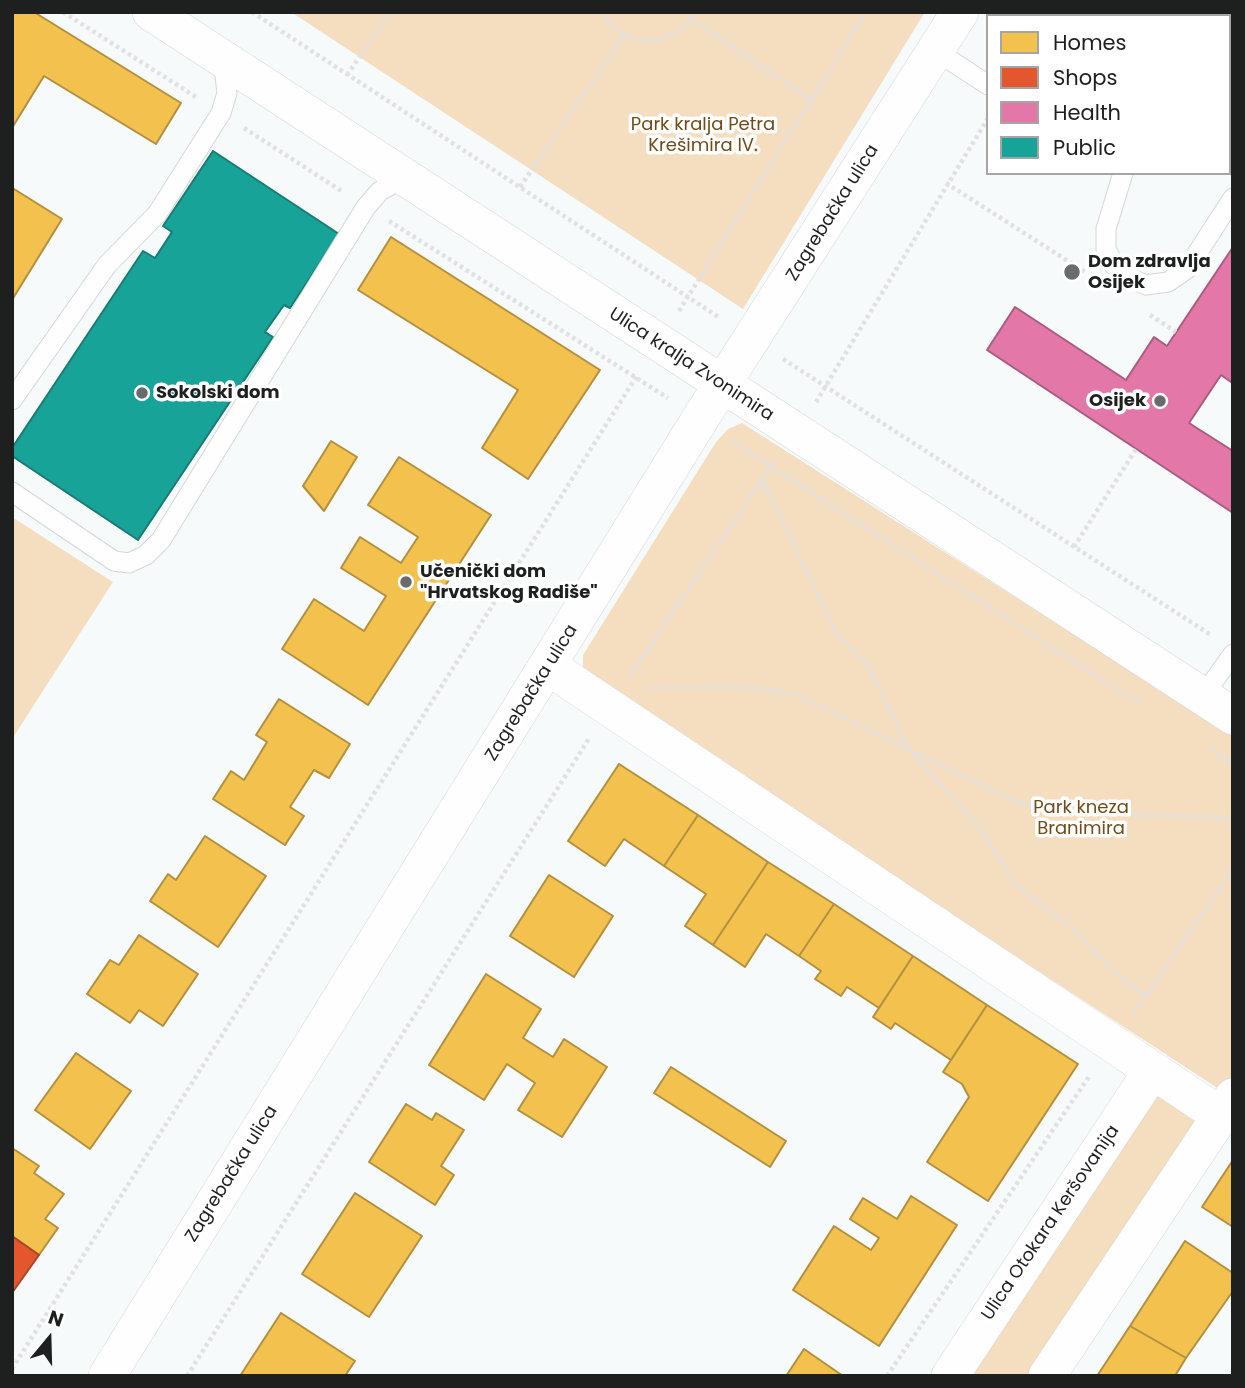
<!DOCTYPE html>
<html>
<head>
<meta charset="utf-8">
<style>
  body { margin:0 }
  #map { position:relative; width:1245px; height:1388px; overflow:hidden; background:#f7fafa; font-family:Poppins,sans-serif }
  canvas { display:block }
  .frame { position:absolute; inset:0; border:14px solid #1e1f1f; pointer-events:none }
  .legend { position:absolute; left:986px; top:14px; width:245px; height:161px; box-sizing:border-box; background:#fff; border:2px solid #a5a5a5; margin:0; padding:9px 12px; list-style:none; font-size:21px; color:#1e1f1f }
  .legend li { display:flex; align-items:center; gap:14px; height:35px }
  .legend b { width:35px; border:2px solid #a5a5a5 }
  .north { position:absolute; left:14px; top:1304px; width:70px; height:70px; -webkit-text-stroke:5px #fff; paint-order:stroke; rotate:19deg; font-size:19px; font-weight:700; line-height:28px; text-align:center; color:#1e1f1f }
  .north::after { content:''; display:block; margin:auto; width:24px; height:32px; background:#1e1f1f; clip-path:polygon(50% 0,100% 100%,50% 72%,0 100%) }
</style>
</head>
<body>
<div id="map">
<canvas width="1245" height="1388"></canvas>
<div class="frame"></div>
<ul class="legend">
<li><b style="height:19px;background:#f2c14e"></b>Homes</li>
<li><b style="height:19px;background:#e4572e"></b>Shops</li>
<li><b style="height:19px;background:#e377a8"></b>Health</li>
<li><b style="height:19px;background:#17a398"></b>Public</li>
</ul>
<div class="north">N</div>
</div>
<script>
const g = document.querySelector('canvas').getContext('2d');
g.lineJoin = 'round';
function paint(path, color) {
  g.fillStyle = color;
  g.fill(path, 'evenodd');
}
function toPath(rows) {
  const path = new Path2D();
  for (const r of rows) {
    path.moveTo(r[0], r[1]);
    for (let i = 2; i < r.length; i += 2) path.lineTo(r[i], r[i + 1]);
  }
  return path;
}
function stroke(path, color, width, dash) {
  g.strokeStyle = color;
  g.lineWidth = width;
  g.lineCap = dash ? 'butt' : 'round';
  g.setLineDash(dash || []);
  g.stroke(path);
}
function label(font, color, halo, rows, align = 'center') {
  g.font = font + ' Poppins,sans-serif';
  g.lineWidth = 7;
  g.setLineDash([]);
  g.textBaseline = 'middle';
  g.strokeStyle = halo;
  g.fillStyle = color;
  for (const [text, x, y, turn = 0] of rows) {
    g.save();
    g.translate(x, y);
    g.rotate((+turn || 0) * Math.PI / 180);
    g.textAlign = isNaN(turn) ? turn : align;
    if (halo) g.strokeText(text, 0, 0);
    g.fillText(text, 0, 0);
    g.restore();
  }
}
paint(toPath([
  [291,12,925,12,743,309],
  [742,423,1233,736,1233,1074,1222,1091,591,679,583,668,583,655,716,442,728,429],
  [12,517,113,582,12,739],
  [1157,1093,1203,1127,1036,1376,970,1376]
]), '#f5ddbf');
const homes = toPath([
  [12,12,34,12,181,103,156,144,44,76,12,128,12,12],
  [14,189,62,219,12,300,12,192,14,189],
  [391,237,600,370,528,479,482,448,518,390,358,290,391,237],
  [331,441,357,457,324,511,303,486,331,441],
  [399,457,491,515,368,705,282,649,314,599,364,631,386,596,341,568,360,537,401,563,418,537,368,505,399,457],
  [279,699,350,744,329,778,314,770,290,807,304,816,285,845,213,799,231,771,244,780,267,742,256,735,279,699],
  [619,764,698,815,664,866,624,839,605,866,568,841,619,764],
  [698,815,768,862,713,945,685,926,706,894,664,866,698,815],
  [205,836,266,876,218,947,150,901,168,874,176,880,205,836],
  [768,862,834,904,799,956,766,934,745,967,713,945,768,862],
  [549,875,613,916,574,977,510,936,549,875],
  [834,904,913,956,879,1008,847,987,841,996,815,979,821,971,799,956,834,904],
  [139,935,198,974,163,1026,139,1010,130,1023,87,994,110,960,119,965,139,935],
  [913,956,987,1005,951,1060,895,1023,891,1029,873,1017,913,956],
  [486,974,541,1009,523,1038,553,1057,564,1039,607,1067,562,1137,518,1110,535,1083,507,1064,484,1100,429,1065,486,974],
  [987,1005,1078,1064,988,1201,927,1162,969,1097,962,1084,943,1072,987,1005],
  [76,1053,131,1091,90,1149,35,1110,76,1053],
  [671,1067,786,1141,770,1167,654,1093,671,1067],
  [406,1104,432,1120,436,1113,464,1130,441,1166,454,1175,435,1205,369,1162,406,1104],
  [12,1148,39,1166,34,1173,64,1194,45,1219,58,1228,39,1255,12,1236,12,1148],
  [1233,1160,1233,1227,1202,1207,1233,1160],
  [355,1193,422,1236,369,1317,302,1274,355,1193],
  [911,1196,957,1225,879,1346,793,1290,834,1226,871,1250,879,1238,850,1219,863,1198,897,1219,911,1196],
  [1185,1241,1233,1273,1233,1291,1186,1358,1130,1326,1185,1241],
  [281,1313,355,1361,345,1376,240,1376,281,1313],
  [1130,1326,1186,1358,1175,1376,1097,1376,1130,1326],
  [804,1349,843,1376,786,1376,804,1349]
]);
paint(homes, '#f2c14e');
stroke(homes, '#b29040', 2);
const shops = toPath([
  [12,1236,39,1255,12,1293,12,1236]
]);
paint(shops, '#e4572e');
stroke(shops, '#a9462a', 2);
const health = toPath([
  [1216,12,1233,12,1233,52,1229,50,1229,16,1214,16,1216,12],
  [1233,247,1233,380,1231,382,1221,375,1189,423,1233,451,1233,513,987,350,1015,307,1126,380,1154,337,1167,346,1233,247]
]);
paint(health, '#e377a8');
stroke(health, '#a85d7f', 2);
const public = toPath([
  [213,151,339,234,290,308,284,305,265,332,273,337,138,540,12,456,12,448,143,251,155,258,172,232,163,226,213,151]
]);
paint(public, '#17a398');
stroke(public, '#197b74', 2);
const lane = toPath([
  [936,51,988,85],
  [1229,132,1233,134],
  [1123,173,1106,229,1106,249,1114,265,1128,277,1146,285,1168,282,1187,269,1233,198],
  [12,400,107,265,157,214,221,113,227,93,223,59],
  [12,492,114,561,129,563,146,555,161,540,366,207,380,191,393,184,409,181],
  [1203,696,1233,654]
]);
const street = toPath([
  [151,12,1233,716],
  [549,667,1221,1116],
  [107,1376,700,419,960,12],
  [950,1376,1152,1071],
  [1047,1376,1233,1097]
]);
stroke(lane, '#d5d7d7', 21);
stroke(street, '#d5d7d7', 38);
stroke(toPath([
  [63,12,196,97],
  [252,12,720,318],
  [602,12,611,25,625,34,639,40,654,41,682,30,696,12],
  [1072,12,1077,16],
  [1054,16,1056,12],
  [692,19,811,100],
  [347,75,391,12],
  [244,128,343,192],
  [946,183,1085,272],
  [520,187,625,34],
  [389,221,668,398],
  [679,311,866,12],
  [1150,315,1176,332],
  [783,359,1211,635],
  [816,402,988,118],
  [730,440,1138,703],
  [762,479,836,633,867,664,909,750,978,825,1016,885,1072,928,1112,970,1146,996],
  [1074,547,1136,449],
  [629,677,775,461],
  [648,688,746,687,795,694,1021,804,1140,815,1233,818],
  [1210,749,1233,764],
  [1134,1013,1233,869],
  [12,1369,638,374],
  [187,1376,590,737],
  [887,1376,1090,1075]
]), '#e1e1e1', 4.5, [3.5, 3.5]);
stroke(lane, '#fefefe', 19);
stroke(street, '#fefefe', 37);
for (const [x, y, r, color] of [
  [1072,272,9,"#6a6c6c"],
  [142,393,7,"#6a6c6c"],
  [1160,401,7,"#6a6c6c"],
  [406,582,7,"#6a6c6c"]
]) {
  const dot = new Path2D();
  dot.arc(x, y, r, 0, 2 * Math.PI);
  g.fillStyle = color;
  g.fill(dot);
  stroke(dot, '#fff', 2.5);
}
label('18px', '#704b17', '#fff', [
  ["Park kralja Petra",703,125],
  ["Krešimira IV.",703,146],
  ["Park kneza",1081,808],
  ["Branimira",1081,829]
]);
label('18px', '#1e1f1f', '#fff', [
  ["Zagrebačka ulica",833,213,-58],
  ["Ulica kralja Zvonimira",691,365,33],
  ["Zagrebačka ulica",532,693,-58],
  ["Zagrebačka ulica",232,1174,-58],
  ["Ulica Otokara Keršovanija",1051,1223,-56]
]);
label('bold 18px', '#1e1f1f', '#fff', [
  ["Dom zdravlja",1088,262],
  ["Osijek",1088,283],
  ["Sokolski dom",156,393],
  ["Osijek",1146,401,"right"],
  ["Učenički dom",420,572],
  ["\"Hrvatskog Radiše\"",420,593]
], 'left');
</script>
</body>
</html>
